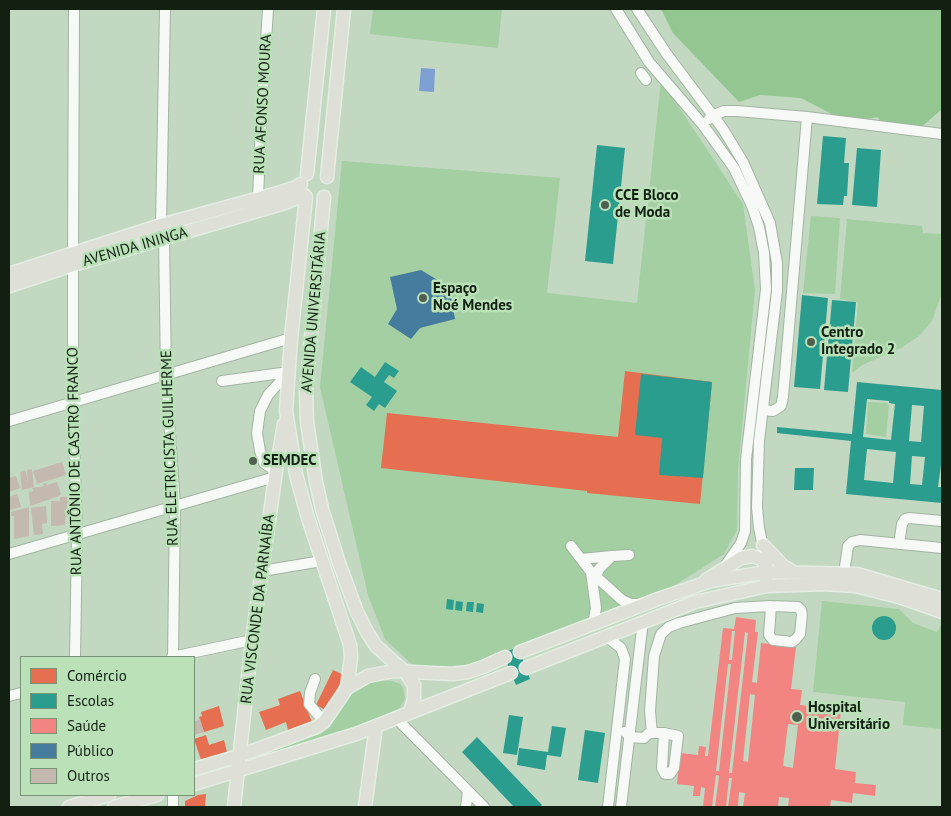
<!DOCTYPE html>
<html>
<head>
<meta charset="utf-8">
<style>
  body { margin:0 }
  #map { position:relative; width:951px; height:816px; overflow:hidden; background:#c2d8c1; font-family:"PT Sans",sans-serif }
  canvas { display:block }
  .frame { position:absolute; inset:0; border:10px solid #122012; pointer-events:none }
  .legend { position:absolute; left:20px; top:656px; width:175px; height:140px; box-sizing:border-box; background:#bae1b8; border:1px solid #779476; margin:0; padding:6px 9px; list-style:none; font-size:15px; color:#122012 }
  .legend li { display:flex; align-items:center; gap:10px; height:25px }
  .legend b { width:25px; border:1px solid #779476 }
</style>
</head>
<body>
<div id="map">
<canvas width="951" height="816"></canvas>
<div class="frame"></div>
<ul class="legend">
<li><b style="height:14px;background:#e76f51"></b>Comércio</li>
<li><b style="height:14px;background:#2a9d8f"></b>Escolas</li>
<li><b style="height:14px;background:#f28482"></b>Saúde</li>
<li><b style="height:14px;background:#457b9d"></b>Público</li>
<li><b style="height:14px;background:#c4b9ae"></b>Outros</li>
</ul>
</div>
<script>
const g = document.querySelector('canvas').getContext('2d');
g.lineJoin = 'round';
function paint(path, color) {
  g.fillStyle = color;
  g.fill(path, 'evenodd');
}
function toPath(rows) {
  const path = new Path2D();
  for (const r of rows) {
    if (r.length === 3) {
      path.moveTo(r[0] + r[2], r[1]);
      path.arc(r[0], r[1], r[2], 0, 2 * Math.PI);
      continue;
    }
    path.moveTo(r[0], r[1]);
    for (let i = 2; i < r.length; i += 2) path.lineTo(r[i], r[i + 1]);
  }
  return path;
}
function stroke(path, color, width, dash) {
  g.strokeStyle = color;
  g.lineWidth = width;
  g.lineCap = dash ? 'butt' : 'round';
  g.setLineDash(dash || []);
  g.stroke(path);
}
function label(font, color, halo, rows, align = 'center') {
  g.font = font + ' "PT Sans",sans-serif';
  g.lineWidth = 5;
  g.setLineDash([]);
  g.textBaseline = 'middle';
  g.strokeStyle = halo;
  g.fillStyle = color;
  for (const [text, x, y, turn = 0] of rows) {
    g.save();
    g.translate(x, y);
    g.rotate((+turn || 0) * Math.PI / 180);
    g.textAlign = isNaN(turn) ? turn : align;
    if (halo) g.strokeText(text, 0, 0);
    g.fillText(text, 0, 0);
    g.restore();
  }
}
paint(toPath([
  [373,9,502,9,498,48,370,34],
  [661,80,743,204,755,290,738,470,737,530,724,554,656,597,474,665,415,667,385,639,368,595,320,387,342,161,560,178,547,293,637,303],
  [811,216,840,218,835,294,803,293],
  [847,219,922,226,923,233,942,234,942,293,932,321,919,336,901,348,862,365,852,373,858,302,840,299],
  [868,402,887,403,889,405,886,437,866,434],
  [822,601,899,609,913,623,937,632,942,622,942,729,903,725,905,702,813,692],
  [378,680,392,681,400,684,403,688,405,699,399,709,340,733,264,757,262,756,262,754,311,733,348,693,364,683]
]), '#a3cfa2');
paint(toPath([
  [661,9,942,9,942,109,911,136,885,131,878,117,847,122,801,98,760,95,739,102,673,33]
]), '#94c692');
paint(toPath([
  [421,68,435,69,434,92,419,91]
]), '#7da0d2');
paint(toPath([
  [625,371,712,382,700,504,587,493,587,491,381,468,387,413,618,437],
  [333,670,344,675,327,711,316,705],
  [300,691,312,722,288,730,286,722,266,730,259,712,280,705,278,699],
  [219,706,224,726,204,732,199,717,202,716,201,712],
  [206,735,209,745,224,740,227,752,201,760,194,739],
  [206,794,205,807,185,807,185,801,198,795]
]), '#e76f51');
paint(toPath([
  [823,136,846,138,844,163,849,163,847,196,844,196,843,205,817,204],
  [597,145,625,148,613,264,585,261],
  [857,148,881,150,877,207,852,205],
  [802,295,828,298,820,389,794,387],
  [832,300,856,302,848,392,824,390],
  [385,362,399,371,394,378,389,375,384,382,397,391,385,408,379,404,374,411,366,405,372,397,350,382,361,367,375,377],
  [641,374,712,382,703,478,659,475,662,438,635,435],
  [857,382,942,390,942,458,938,487,942,487,942,503,846,494,851,441,777,433,777,427,852,434],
  [867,399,889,401,889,403,895,404,891,440,863,437],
  [912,405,924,406,921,442,909,441],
  [867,449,896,452,893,483,864,480],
  [912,456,925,457,922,485,910,484],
  [795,468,814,468,813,490,794,490],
  [447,599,454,600,453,610,446,609],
  [456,601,463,602,462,611,455,610],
  [467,602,474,602,473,612,466,611],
  [477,603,484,604,483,613,476,612],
  [884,628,12],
  [518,647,530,679,516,685,503,653],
  [509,715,523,717,517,755,503,753],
  [552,726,566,728,561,757,547,755,545,770,517,765,519,748,548,752],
  [585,730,605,733,598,783,578,780],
  [477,737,542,805,540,807,514,807,462,752]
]), '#2a9d8f');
paint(toPath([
  [736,617,756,620,755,632,758,632,752,682,757,683,761,643,796,647,791,689,802,690,800,705,841,710,835,769,856,772,855,783,876,785,875,796,853,793,852,803,831,800,830,807,788,807,789,798,779,797,778,807,743,807,745,793,739,792,738,807,728,807,732,778,729,778,726,807,715,807,719,776,716,775,712,807,703,807,705,788,701,787,700,796,693,796,694,786,677,784,680,753,698,755,699,746,706,747,705,756,708,756,723,628,734,629],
  [732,631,735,631,732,660,729,660],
  [745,632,748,633,732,773,729,773],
  [728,664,731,664,719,771,716,771],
  [750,694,755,695,748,762,743,761],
  [788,724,798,725,793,768,783,766]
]), '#f28482');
paint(toPath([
  [421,270,449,287,455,319,420,328,411,339,388,324,397,309,390,277]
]), '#457b9d');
paint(toPath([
  [62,462,66,475,37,484,33,471],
  [32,469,34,487,22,490,20,472,26,471,28,484,27,470],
  [16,476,20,488,9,492,9,478],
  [57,482,61,494,59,496,30,506,29,492,33,491,32,488,44,486,43,484,47,483,47,485],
  [17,494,21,507,9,510,9,497],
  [60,497,69,497,70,517,65,517,65,525,51,526,51,501,60,501],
  [46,506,47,523,42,524,43,534,34,535,31,508],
  [29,507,29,536,14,539,14,516,11,516,11,512],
  [200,719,204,732,194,735,194,722]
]), '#c4b9ae');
const minor = toPath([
  [616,9,649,62,703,125,734,168,752,206,759,227,764,253,766,289,746,459,745,531,741,543,725,566],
  [637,9,666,53,723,129,743,162,770,223,777,263,777,291,759,441,757,507,759,528,764,552],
  [641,73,646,80],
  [709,119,714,115,724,111,737,111,807,117,942,134],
  [258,199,261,122,268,9],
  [161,225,165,9],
  [164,238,166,375,175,506,173,657],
  [73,253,74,9],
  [73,265,73,402,77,535,75,657],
  [222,381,289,372],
  [763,410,773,411,781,406,783,397,807,117],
  [9,421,291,338],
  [276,471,264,463,260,451,257,433,260,411,268,395,289,372],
  [899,544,902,524,905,519,909,518,942,521],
  [571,546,591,572,622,600,631,604,641,604],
  [9,554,275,477],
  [581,559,612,556,629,555],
  [262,571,322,561],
  [591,572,596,608,593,625],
  [844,573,848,546,852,542,860,540,942,548],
  [596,577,599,569,612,556],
  [607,637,621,648,625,659,608,807],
  [172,657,252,640],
  [315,679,310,693,309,704,324,722],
  [9,696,21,693],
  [396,718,484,807],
  [625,732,630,737,644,738,649,733],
  [649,733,664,733,678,736,674,768,670,774,665,774,662,768,664,733],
  [652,733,650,711,654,656,661,634,669,627,679,623,735,608,771,606,798,607,801,610,802,615,800,634,796,639,792,642,773,640,769,635,771,606],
  [173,795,173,807],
  [466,807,468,791],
  [621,807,643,621]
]);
const major = toPath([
  [307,174,324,9],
  [327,177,344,9],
  [306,197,291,338,286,411,296,474,307,515,350,645,351,658,347,688],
  [324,197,306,391,307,422,316,482,322,509,339,563,357,612,367,632,376,646,405,672,414,685,414,699,410,712],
  [9,274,161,225,278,193,296,187,301,184],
  [9,286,73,265,285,203,304,195],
  [763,545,783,566,793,572],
  [706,580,741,558,752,556,761,559,766,565,767,575,766,580],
  [520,652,658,599,711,581,767,572,857,574,942,599],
  [526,668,695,602,767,586,824,584,855,586,899,597,942,612],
  [194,769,239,756,317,727,324,722,347,688,368,676,394,671,452,674,468,672,483,667,505,657],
  [194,784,356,734,511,673],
  [69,807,109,795],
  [114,807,157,795],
  [234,807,252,640,276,471,284,424],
  [365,807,376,726]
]);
stroke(minor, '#a3b4a3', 12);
stroke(major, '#e4ede3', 15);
stroke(minor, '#f6f9f6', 10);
stroke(major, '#dedfd6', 12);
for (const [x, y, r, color] of [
  [605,205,5,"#50604f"],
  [423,298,5,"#50604f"],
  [811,342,5,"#50604f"],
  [253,461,5,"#50604f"],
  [797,717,6,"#50604f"]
]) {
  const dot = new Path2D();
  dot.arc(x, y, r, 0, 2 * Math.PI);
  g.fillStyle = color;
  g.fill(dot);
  stroke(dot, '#bae1b8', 2);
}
label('15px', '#122012', '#bae1b8', [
  ["RUA AFONSO MOURA",263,104,-87],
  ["AVENIDA ININGA",135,247,-16],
  ["AVENIDA UNIVERSITÁRIA",314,312,-85],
  ["RUA ELETRICISTA GUILHERME",170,448,-92],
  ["RUA ANTÔNIO DE CASTRO FRANCO",75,461,-91],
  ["RUA VISCONDE DA PARNAÍBA",258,609,-83]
]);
label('bold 15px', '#122012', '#bae1b8', [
  ["CCE Bloco",615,196],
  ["de Moda",615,213],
  ["Espaço",433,289],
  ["Noé Mendes",433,306],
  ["Centro",821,333],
  ["Integrado 2",821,350],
  ["SEMDEC",263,461],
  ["Hospital",808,708],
  ["Universitário",808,725]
], 'left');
</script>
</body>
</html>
